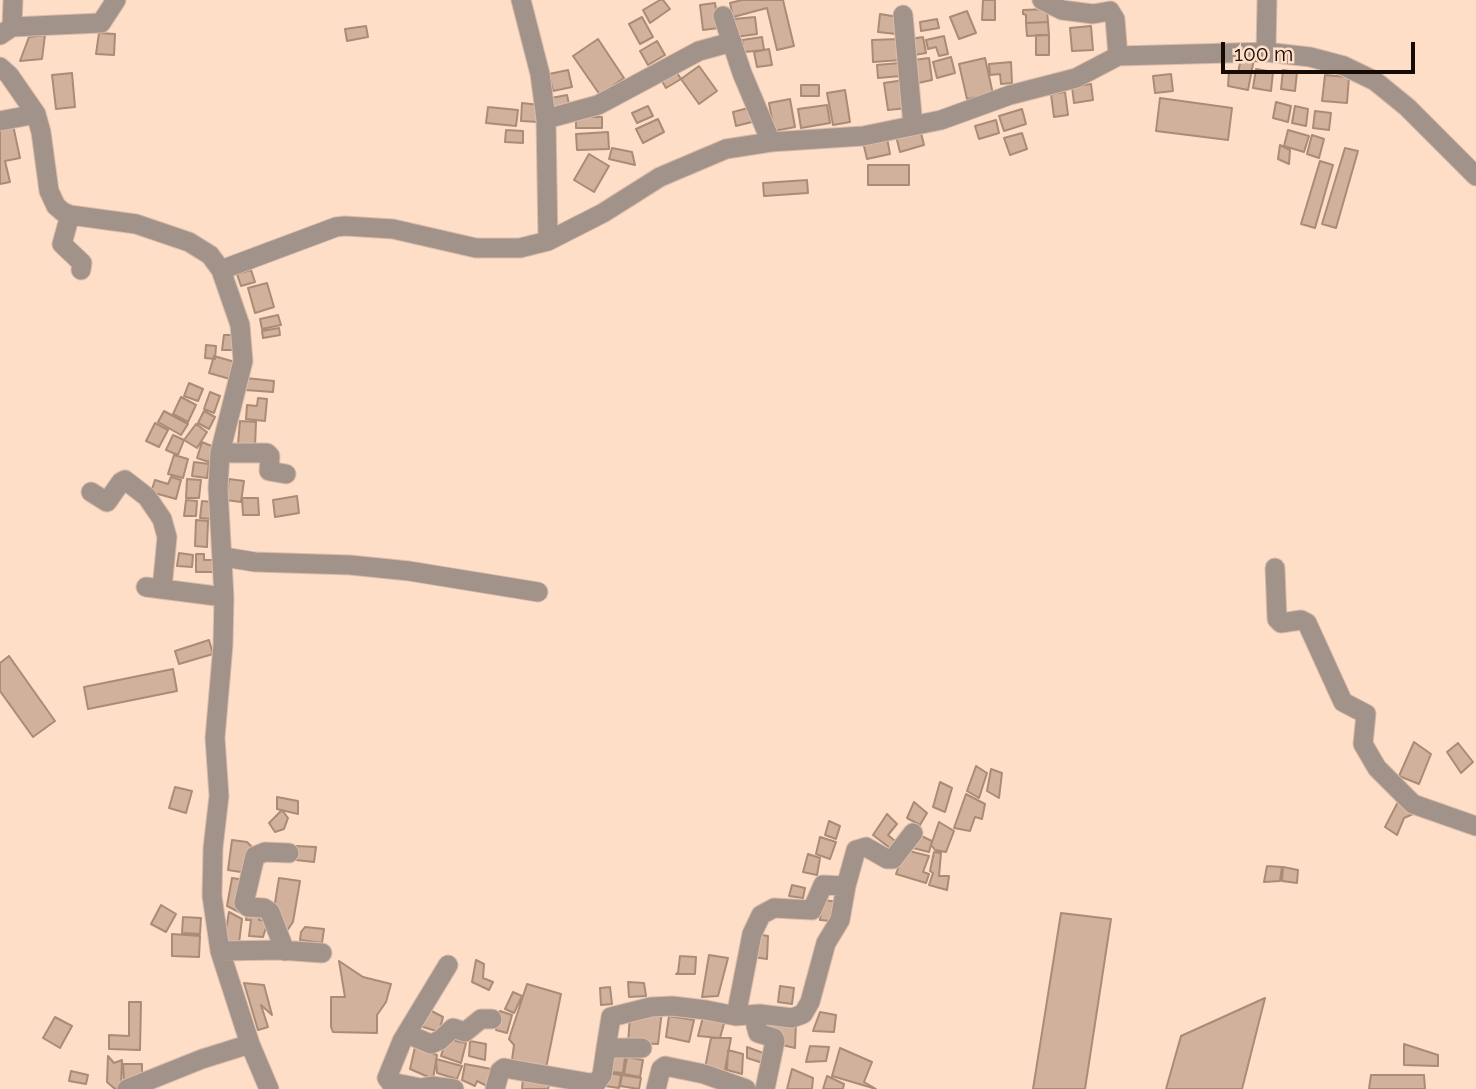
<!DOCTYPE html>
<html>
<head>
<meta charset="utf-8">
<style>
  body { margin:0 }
  #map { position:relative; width:1476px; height:1089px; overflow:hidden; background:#ffdec8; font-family:Raleway,sans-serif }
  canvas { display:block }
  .scale { position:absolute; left:1221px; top:42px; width:194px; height:32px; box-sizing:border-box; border:4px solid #160b05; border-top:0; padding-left:9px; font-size:21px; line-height:24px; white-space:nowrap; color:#160b05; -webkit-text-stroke:5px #ffdec8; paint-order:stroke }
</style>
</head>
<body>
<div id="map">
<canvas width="1476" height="1089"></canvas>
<div class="scale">100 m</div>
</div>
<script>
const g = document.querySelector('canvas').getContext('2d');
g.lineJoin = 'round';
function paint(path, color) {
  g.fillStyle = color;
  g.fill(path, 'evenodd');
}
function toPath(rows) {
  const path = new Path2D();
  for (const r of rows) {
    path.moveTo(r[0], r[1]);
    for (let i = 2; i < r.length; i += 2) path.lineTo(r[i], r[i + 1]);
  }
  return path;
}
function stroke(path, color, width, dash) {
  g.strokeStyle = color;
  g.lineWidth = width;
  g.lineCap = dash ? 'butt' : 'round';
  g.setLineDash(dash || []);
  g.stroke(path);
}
const building = toPath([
  [660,0,663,0,670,9,650,23,643,10,660,0],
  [742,0,783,0,794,46,777,50,767,8,733,17,730,3,742,0],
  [983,0,995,0,995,20,982,20,983,0],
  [715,3,719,28,703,30,700,5,715,3],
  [1047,9,1048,22,1026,23,1026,15,1023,14,1023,10,1047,9],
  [967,11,976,33,959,39,950,17,967,11],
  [880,14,898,17,896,34,878,32,880,14],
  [642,17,653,37,640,44,629,24,642,17],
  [755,17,757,34,736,37,734,19,755,17],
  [937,19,939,28,921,31,920,22,937,19],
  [1048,22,1049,35,1027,36,1026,23,1048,22],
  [366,26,368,37,347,41,345,29,366,26],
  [1091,26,1093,50,1072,51,1070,28,1091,26],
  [99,33,115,34,114,55,96,54,99,33],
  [45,35,42,59,20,61,29,37,45,35],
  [1036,35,1049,35,1049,55,1036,55,1036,35],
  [944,36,948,54,939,56,936,47,928,49,926,40,944,36],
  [762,37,764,50,744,52,742,40,762,37],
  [923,37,926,53,914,55,911,39,923,37],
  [598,39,624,78,600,95,573,56,598,39],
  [900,39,901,60,873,62,872,40,900,39],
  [657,41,665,55,648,65,640,51,657,41],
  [769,49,772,65,757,67,754,52,769,49],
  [951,57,955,73,937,78,933,62,951,57],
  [929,58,932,80,918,83,914,60,929,58],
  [985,58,993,94,967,99,959,64,985,58],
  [1241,58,1254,59,1248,90,1228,86,1229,72,1238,73,1241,58],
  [1011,62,1012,83,1001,84,1000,74,990,75,989,64,1011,62],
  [900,63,901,76,878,78,877,65,900,63],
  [699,66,717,91,699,104,681,79,699,66],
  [1256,69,1273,72,1271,91,1253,88,1256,69],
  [568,70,572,87,553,91,549,74,568,70],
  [675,70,681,79,666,88,660,78,675,70],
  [1283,70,1297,72,1295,91,1281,89,1283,70],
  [72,73,75,107,56,109,52,75,72,73],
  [1171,74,1173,91,1155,93,1153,76,1171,74],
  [1325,75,1349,77,1347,103,1322,101,1325,75],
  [904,80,908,108,888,110,884,83,904,80],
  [1091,84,1093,100,1074,103,1072,87,1091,84],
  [801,85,819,85,819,96,801,96,801,85],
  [845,90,850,122,833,125,827,93,845,90],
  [1065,92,1068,115,1054,117,1051,94,1065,92],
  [567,95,570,109,554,113,551,98,567,95],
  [1160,98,1232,108,1228,140,1156,131,1160,98],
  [790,99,795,127,774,131,769,103,790,99],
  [1276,102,1291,106,1288,122,1273,118,1276,102],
  [522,103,540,105,539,122,521,121,522,103],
  [827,105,830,123,801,128,798,109,827,105],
  [648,106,653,116,637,123,632,113,648,106],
  [1295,106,1308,109,1306,126,1292,123,1295,106],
  [488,107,518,110,516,126,486,123,488,107],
  [752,107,756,121,736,126,733,112,752,107],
  [1022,109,1026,124,1004,131,999,116,1022,109],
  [1315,111,1331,113,1329,130,1313,128,1315,111],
  [576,117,602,117,602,128,576,128,576,117],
  [658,119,664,132,643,143,636,129,658,119],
  [996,120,999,133,979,139,975,126,996,120],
  [13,125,20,158,5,161,10,182,0,184,0,128,13,125],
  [920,129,924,145,900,152,896,136,920,129],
  [506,130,523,131,523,143,505,142,506,130],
  [1288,130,1309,136,1304,152,1284,146,1288,130],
  [608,132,609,149,577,150,576,134,608,132],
  [1022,133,1027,149,1010,155,1004,138,1022,133],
  [1312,135,1324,139,1319,158,1307,154,1312,135],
  [887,138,890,154,867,159,863,142,887,138],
  [1280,145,1290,150,1289,164,1278,159,1280,145],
  [612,148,632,152,635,165,609,159,612,148],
  [1345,148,1358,151,1336,228,1322,224,1345,148],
  [589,154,609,166,594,192,574,180,589,154],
  [1320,161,1333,165,1315,228,1301,224,1320,161],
  [868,165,909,165,909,185,868,185,868,165],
  [807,180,808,193,764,196,763,183,807,180],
  [251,270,255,282,241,286,237,274,251,270],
  [267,283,274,307,255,313,248,288,267,283],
  [278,315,281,325,262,329,260,319,278,315],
  [279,328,280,335,263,338,262,331,279,328],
  [224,335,234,335,233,350,222,350,224,335],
  [206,345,216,346,215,359,205,358,206,345],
  [214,356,235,362,230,379,209,373,214,356],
  [246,378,274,381,273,392,245,390,246,378],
  [189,383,203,389,198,401,184,396,189,383],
  [210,392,220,396,214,413,204,409,210,392],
  [181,397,196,405,188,422,173,414,181,397],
  [258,398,267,399,265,421,246,419,247,405,257,406,258,398],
  [164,411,188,424,181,435,158,422,164,411],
  [204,411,215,417,209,429,198,423,204,411],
  [240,421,256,422,255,446,238,444,240,421],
  [155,423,168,430,159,447,146,441,155,423],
  [196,424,207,432,197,448,184,440,196,424],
  [173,435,184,440,178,455,166,450,173,435],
  [202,442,214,447,209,462,197,458,202,442],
  [174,455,188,459,183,478,168,474,174,455],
  [194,462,209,464,207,478,192,476,194,462],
  [171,477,181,480,176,499,151,492,155,480,168,484,171,477],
  [187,479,201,480,199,498,186,498,187,479],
  [229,479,244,481,241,502,226,500,229,479],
  [297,496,299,513,275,517,273,500,297,496],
  [242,498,258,498,259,515,243,515,242,498],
  [186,500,197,501,196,516,184,516,186,500],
  [202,501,213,502,212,519,200,518,202,501],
  [196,520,208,521,207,547,195,546,196,520],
  [179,553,193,555,192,567,177,566,179,553],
  [196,554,204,554,204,560,216,560,216,572,196,572,196,554],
  [209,640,213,654,179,664,175,651,209,640],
  [9,656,55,721,33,737,0,691,0,663,9,656],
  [173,669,177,691,88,709,84,687,173,669],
  [1414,742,1431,754,1419,784,1399,776,1414,742],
  [1458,743,1473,762,1461,773,1447,752,1458,743],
  [976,766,987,773,979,798,967,791,976,766],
  [991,769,1002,773,999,798,987,791,991,769],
  [940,782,952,788,945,812,933,807,940,782],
  [175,787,192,791,186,813,169,808,175,787],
  [966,794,985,804,982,819,975,817,970,831,954,828,966,794],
  [277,797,298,801,298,814,277,809,277,797],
  [914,802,927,813,920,825,907,818,914,802],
  [1398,802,1413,814,1404,818,1397,835,1385,827,1398,802],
  [282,810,288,818,284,829,275,832,269,823,282,810],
  [887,814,897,824,888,835,895,841,890,848,873,835,887,814],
  [829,821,840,826,836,839,825,835,829,821],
  [939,822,954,831,946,852,935,850,931,845,939,822],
  [917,834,932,841,929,852,913,848,917,834],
  [820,837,836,842,830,859,816,854,820,837],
  [232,840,247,842,254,849,247,873,228,870,232,840],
  [296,846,316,847,314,862,296,860,296,846],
  [905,850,929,856,923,872,929,874,926,883,896,874,905,850],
  [934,852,941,853,939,876,949,876,947,890,929,885,933,873,930,871,934,852],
  [808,854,820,858,817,875,803,872,808,854],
  [1267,866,1282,867,1280,881,1264,882,1267,866],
  [1283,867,1298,870,1297,883,1282,881,1283,867],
  [232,878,245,880,243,914,227,906,232,878],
  [279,878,300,881,293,922,284,935,274,909,279,878],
  [792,885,805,888,803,898,789,896,792,885],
  [822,900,840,902,831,921,820,920,822,900],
  [161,905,176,914,166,932,151,924,161,905],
  [247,910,260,912,259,920,268,921,263,937,249,936,251,920,246,920,247,910],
  [229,912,242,919,239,943,224,941,229,912],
  [1061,913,1111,919,1085,1089,1033,1089,1061,913],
  [183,917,201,918,200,934,182,933,183,917],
  [305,927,324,929,322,943,300,940,301,932,305,927],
  [172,934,200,936,199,957,172,956,172,934],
  [756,934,768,936,767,959,753,957,756,934],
  [709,955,728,958,718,996,702,997,709,955],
  [680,956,696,957,695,974,676,974,678,973,680,956],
  [476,960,484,964,483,978,493,982,489,990,472,982,476,960],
  [339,961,363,977,391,984,386,1002,377,1015,377,1033,333,1032,331,1027,331,997,345,997,339,961],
  [628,982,644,983,646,996,629,997,628,982],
  [244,983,264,985,272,1015,261,1005,268,1027,258,1030,244,983],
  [527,984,561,994,546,1068,512,1060,514,1045,509,1039,527,984],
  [780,986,794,988,792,1004,778,1002,780,986],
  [610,987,612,1004,601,1005,600,988,610,987],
  [513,992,522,996,514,1013,505,1009,513,992],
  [1265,998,1242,1089,1166,1089,1181,1036,1265,998],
  [129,1002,141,1002,140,1050,109,1049,109,1035,129,1036,129,1002],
  [426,1008,443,1017,439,1032,417,1025,426,1008],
  [500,1011,512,1015,507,1033,496,1030,500,1011],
  [662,1011,658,1044,628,1043,630,1016,662,1011],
  [820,1012,836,1015,834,1032,813,1031,820,1012],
  [704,1013,725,1020,720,1038,698,1036,704,1013],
  [669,1016,694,1020,689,1042,666,1037,669,1016],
  [55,1017,72,1026,60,1048,43,1038,55,1017],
  [761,1018,796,1022,795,1048,778,1044,761,1018],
  [711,1038,731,1038,724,1075,704,1073,711,1038],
  [446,1039,466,1043,461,1063,441,1056,446,1039],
  [470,1041,486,1044,485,1060,469,1056,470,1041],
  [1404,1044,1438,1055,1438,1066,1404,1065,1404,1044],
  [810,1046,829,1047,826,1061,806,1062,810,1046],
  [415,1047,437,1055,433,1079,410,1069,415,1047],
  [747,1047,766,1054,763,1063,747,1058,747,1047],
  [840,1048,872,1062,864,1082,876,1089,832,1076,840,1048],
  [728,1050,743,1054,742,1074,727,1070,728,1050],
  [108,1056,114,1063,122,1060,121,1087,115,1089,107,1082,108,1056],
  [613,1056,625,1057,623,1073,611,1072,613,1056],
  [627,1057,643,1060,640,1077,624,1074,627,1057],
  [436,1059,462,1066,457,1079,437,1073,436,1059],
  [123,1064,142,1064,142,1080,124,1081,123,1064],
  [465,1064,497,1070,491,1088,477,1081,475,1086,462,1080,465,1064],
  [792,1069,813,1078,812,1089,787,1089,792,1069],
  [71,1071,88,1075,86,1084,69,1081,71,1071],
  [607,1073,621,1075,619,1088,605,1086,607,1073],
  [622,1075,641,1078,639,1089,620,1086,622,1075],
  [1371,1075,1424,1075,1425,1089,1369,1089,1371,1075],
  [827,1076,844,1084,843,1089,823,1089,827,1076],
  [523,1078,550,1082,548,1089,522,1089,523,1078]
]);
paint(building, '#d1b19c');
stroke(building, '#a98b76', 2);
const minor = toPath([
  [521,0,540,74,546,119,548,241],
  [1042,0,1062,10,1093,14,1110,11,1115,19,1118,56],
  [903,15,913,126],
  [723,16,742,73,771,142],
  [12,27,13,0],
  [0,35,12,27,101,23,116,0],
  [1266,52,1267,0],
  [0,67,9,75,36,114],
  [546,119,598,105,699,51,732,42],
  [0,121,36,114,41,132,49,191,56,206,63,212,70,215,136,224,189,242,210,255,221,270,240,325,243,361,220,453,218,488,224,597,223,645,215,738,219,796,213,848,212,896,220,951,250,1044,269,1089],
  [70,215,62,244,82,263,81,270],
  [221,270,336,227,345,226,393,229,476,248,520,248,548,241,603,213,660,177,726,149,771,142,863,136,941,120,1010,95,1076,78,1118,56,1266,52,1310,57,1344,66,1375,81,1407,107,1476,176],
  [220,453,267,453,270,456,269,471,286,474],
  [91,492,107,502,121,482,125,480,147,497,162,519,167,537,162,589],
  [224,557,255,562,350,565,409,571,538,592],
  [1275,568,1277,619,1281,623,1301,620,1307,623,1343,702,1366,714,1363,744,1377,768,1413,804,1476,826],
  [146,587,224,597],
  [220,951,280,950,322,953],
  [285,951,270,912,264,908,248,907,244,903,255,856,265,852,289,853],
  [448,965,402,1041,387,1078,390,1082,421,1088,432,1086,454,1089],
  [759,1014,756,1026,758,1033,774,1038,775,1041,765,1089],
  [736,1016,752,934,761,915,774,908,812,910,823,885,846,886],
  [407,1034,431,1044,440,1040,453,1028,465,1032,481,1019,492,1019],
  [606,1048,611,1017,651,1007,672,1006,706,1010,736,1016,759,1014,792,1018,803,1014,810,1002,826,943,840,920,846,886,856,850,866,847,887,859,893,859,913,833],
  [127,1089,202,1059,250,1044],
  [495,1089,500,1071,504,1068,590,1083,597,1082,602,1075,606,1048,642,1048],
  [656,1089,661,1069,665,1066,704,1074,746,1089]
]);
stroke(minor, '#dabca9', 21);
stroke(minor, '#a1938a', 19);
</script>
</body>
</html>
